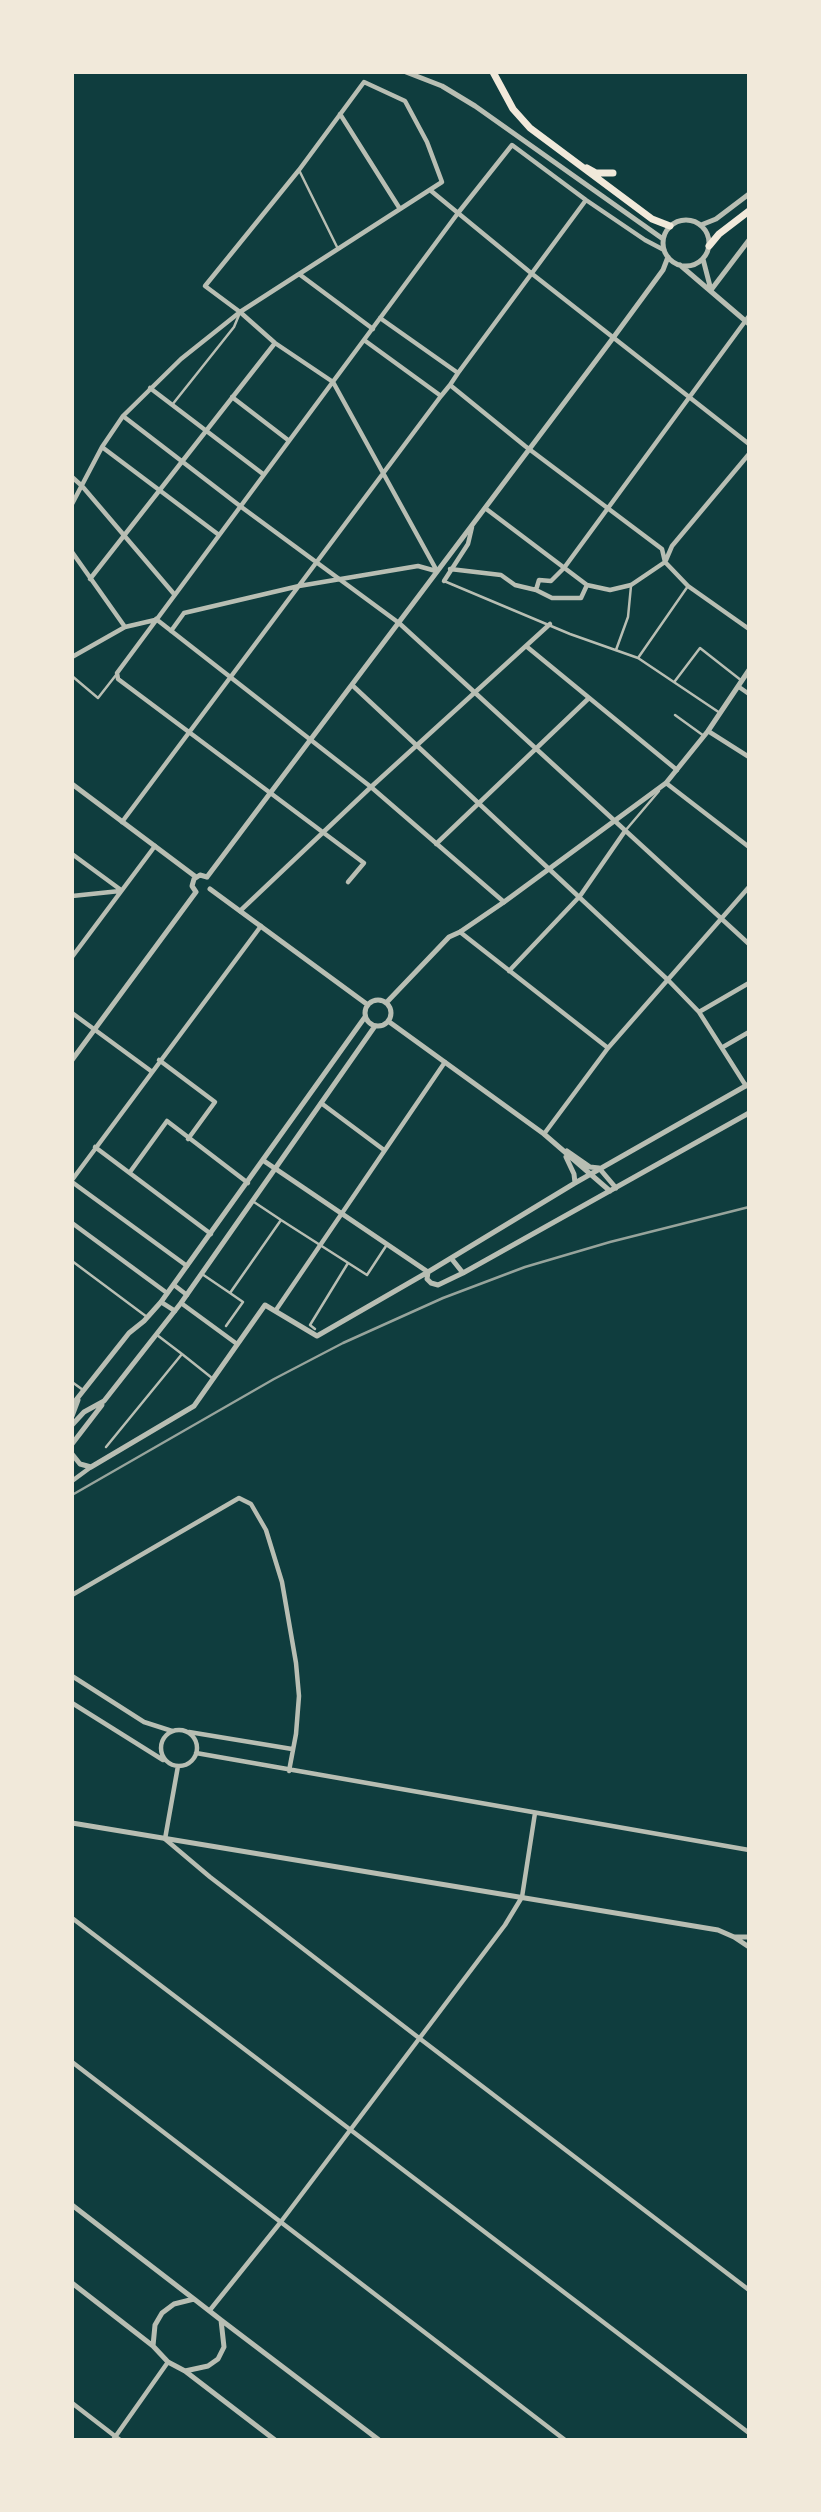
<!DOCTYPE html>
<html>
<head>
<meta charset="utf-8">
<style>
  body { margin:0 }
  #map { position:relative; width:821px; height:2512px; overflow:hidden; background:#0f3d3e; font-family:"Noto Serif",serif }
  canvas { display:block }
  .frame { position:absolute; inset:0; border:74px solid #f1e9da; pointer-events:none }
</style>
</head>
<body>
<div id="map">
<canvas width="821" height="2512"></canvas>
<div class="frame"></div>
</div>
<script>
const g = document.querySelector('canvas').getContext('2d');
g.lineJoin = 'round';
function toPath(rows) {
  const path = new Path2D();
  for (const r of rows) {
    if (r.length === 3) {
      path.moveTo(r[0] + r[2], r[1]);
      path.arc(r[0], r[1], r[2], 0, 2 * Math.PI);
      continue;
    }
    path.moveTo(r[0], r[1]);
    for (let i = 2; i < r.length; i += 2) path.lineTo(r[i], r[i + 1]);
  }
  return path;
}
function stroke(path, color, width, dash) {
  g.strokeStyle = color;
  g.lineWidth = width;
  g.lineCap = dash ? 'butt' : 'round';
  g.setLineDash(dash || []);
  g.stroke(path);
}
stroke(toPath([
  [299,170,338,249],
  [172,405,234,327,239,315],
  [444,581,570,634,638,658,720,713],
  [616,650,628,617,631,586],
  [638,658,688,586],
  [72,676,98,698,116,675],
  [675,681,700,648,742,681],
  [675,715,704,736],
  [625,831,659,791],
  [281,1220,367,1275,386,1246],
  [72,1261,147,1317],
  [202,1274,230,1293],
  [226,1326,243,1302,230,1293,281,1220,254,1202],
  [315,1329,310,1325,348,1263],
  [182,1354,212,1378],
  [72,1382,83,1390],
  [106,1447,182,1354,157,1335]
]), '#b8beb3', 2.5);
stroke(toPath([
  [340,114,400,209],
  [430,190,531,273,749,444],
  [299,274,373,329],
  [364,340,441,396,450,385,458,373,380,318],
  [458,373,586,200],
  [450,385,525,446,662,549,665,562],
  [150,388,263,474],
  [232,397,288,440],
  [123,416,240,506,399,623,749,944],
  [102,447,219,535],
  [72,477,82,486,174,594],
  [72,504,102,447,123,416,181,359,240,312,442,182,427,142,405,101,364,82,299,170,205,286,240,312,275,343,333,382,437,571],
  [485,508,587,585,610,590,631,585,665,562],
  [72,552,125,627],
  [666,560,672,546,749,454],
  [665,562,688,586,749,629],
  [450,569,501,575,515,585,536,590,539,580,551,581,564,568,749,316],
  [90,579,275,343],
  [444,581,468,544,472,527],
  [536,590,552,598,581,598,587,585],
  [156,619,371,787,504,902],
  [171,631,184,613,299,586,418,566,436,571],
  [526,646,677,770],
  [72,657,125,627,155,620],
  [352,685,669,981,699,1012,746,1086],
  [739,687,749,694],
  [708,731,749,757],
  [666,783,749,847],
  [122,822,441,396],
  [436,844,589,698],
  [72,854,121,890],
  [348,882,364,863,118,679,117,673,458,213,512,145,586,200,645,240,664,250],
  [72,896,120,891],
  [240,911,371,787,550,624],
  [460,932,608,1048],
  [72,957,155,846],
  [509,971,580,896,625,831],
  [699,1012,749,983],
  [72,1013,151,1071],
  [723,1047,749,1032],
  [159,1060,215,1102,188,1139],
  [321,1103,384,1150],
  [544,1134,608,1048,749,887],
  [95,1147,211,1234],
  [130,1172,167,1121,248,1183],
  [72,1180,261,926],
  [72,1182,187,1266],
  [72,1223,167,1293],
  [174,1285,187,1295],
  [161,1302,175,1311],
  [181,1303,237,1344],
  [276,1310,445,1062],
  [72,1481,91,1467],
  [72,1595,239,1498,251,1504,266,1530,282,1582,296,1663,299,1696,296,1734,289,1771],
  [72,1676,144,1722,172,1731],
  [72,1703,163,1760],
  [179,1748,18],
  [189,1732,292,1749],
  [196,1753,749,1850],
  [178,1766,165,1839,210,1877,419,2038,749,2290],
  [72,1918,749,2433],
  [72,2062,565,2440],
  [210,2310,280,2223,505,1925,522,1897,535,1813],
  [72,2403,120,2440],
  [113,2440,168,2362]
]), '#b8beb3', 4.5);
stroke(toPath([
  [406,72,442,86,475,106,663,239],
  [686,243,23],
  [701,225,716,219,749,194],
  [703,259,711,290],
  [680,265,749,324],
  [711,290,749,240],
  [72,784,196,877],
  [207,877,613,338,663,270,668,257],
  [210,889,368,1005],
  [196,892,192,886,194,879,200,875,207,877],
  [378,1013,13],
  [386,1003,449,937,460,932,504,902,666,783,708,731,749,670],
  [388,1021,544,1134,610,1191],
  [72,1060,196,892],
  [749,1084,575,1183,428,1272,427,1279,431,1283,438,1285,463,1273,749,1113],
  [567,1151,590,1167,599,1168,616,1188],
  [566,1157,574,1174,575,1183],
  [451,1258,463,1273],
  [72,1405,129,1333,144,1321,161,1302,365,1017],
  [72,1416,78,1400],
  [72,1425,84,1412,104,1401,181,1303,375,1026],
  [72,1444,102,1405],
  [72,1454,80,1464,91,1467,194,1406,265,1305,317,1336,428,1272,264,1161],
  [72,1823,718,1930,734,1937,749,1947],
  [735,1937,749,1937],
  [72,2205,194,2299],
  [72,2283,153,2346],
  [194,2299,221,2320,224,2347,218,2359,208,2366,185,2371,168,2362,153,2346,155,2325,162,2313,174,2304,194,2299],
  [221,2320,379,2440],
  [185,2371,275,2440]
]), '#b8beb3', 5);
stroke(toPath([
  [709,246,719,234,749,211]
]), '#f1e9da', 7);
stroke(toPath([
  [493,72,513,109,530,128,652,219,670,226],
  [587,168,596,173,613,173]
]), '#f1e9da', 7);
stroke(toPath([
  [72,1495,274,1379,343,1343,443,1298,525,1267,610,1242,749,1207]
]), '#97a49c', 2.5);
</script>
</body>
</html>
